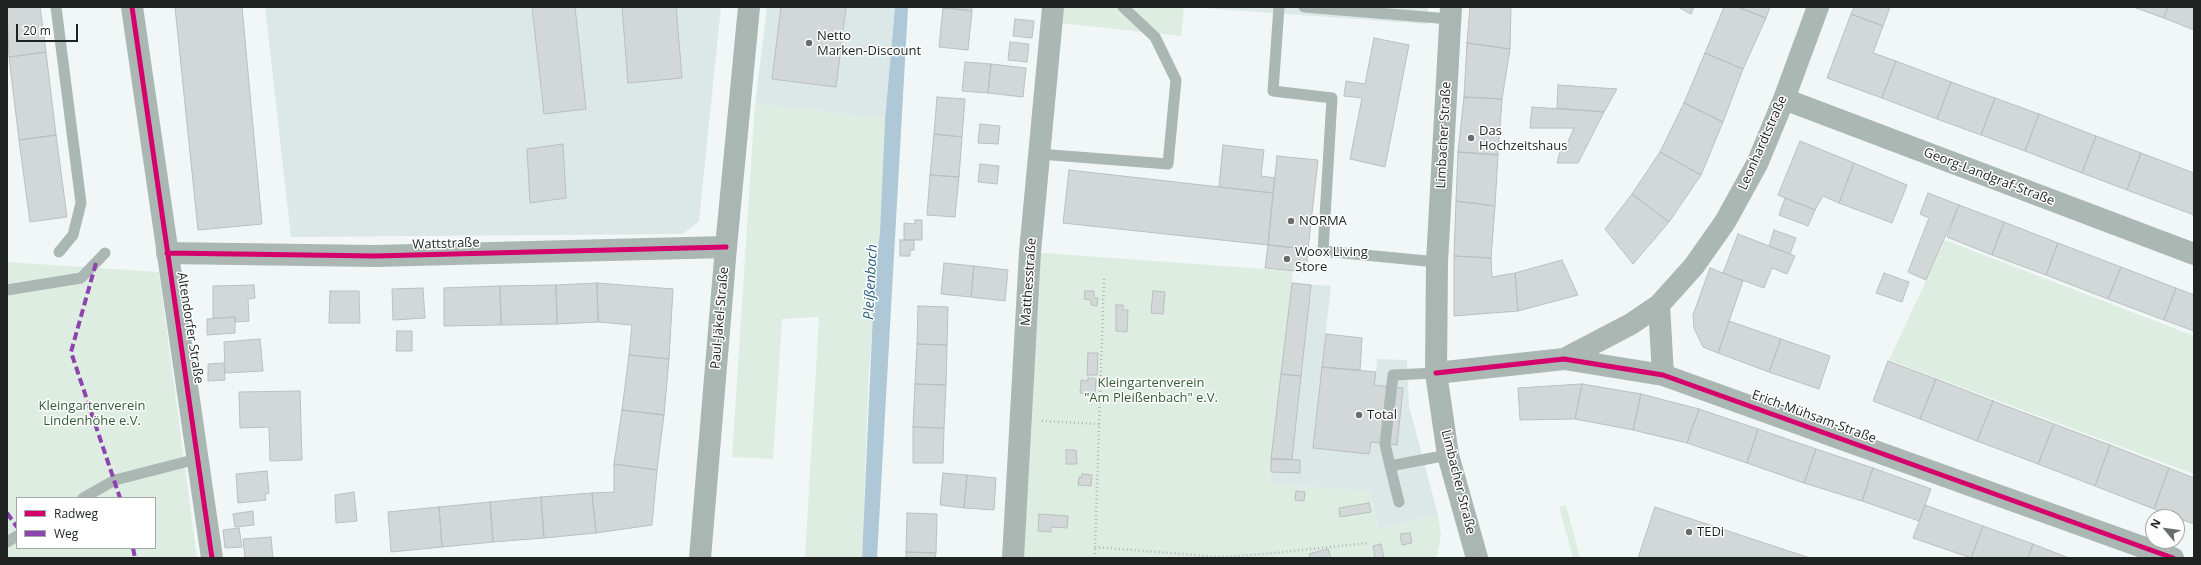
<!DOCTYPE html>
<html>
<head>
<meta charset="utf-8">
<style>
  body { margin:0 }
  #map { position:relative; width:2201px; height:565px; overflow:hidden; background:#f1f7f7; font-family:"Open Sans",sans-serif }
  canvas { display:block }
  .frame { position:absolute; inset:0; border:8px solid #1e2221; pointer-events:none }
  .legend { position:absolute; left:16px; top:497px; width:140px; height:52px; box-sizing:border-box; background:#fff; border:1px solid #a5a7a6; margin:0; padding:5px 7px; list-style:none; font-size:12px; color:#1e2221 }
  .legend li { display:flex; align-items:center; gap:8px; height:20px }
  .legend b { width:20px; border:1px solid #a5a7a6 }
  .north { position:absolute; left:2145px; top:509px; width:40px; height:40px; box-sizing:border-box; background:#fff; border:1px solid #a5a7a6; border-radius:50%; rotate:299deg; font-size:11px; font-weight:700; line-height:16px; text-align:center; color:#1e2221 }
  .north::after { content:''; display:block; margin:auto; width:14px; height:18px; background:#686d6c; clip-path:polygon(50% 0,100% 100%,50% 72%,0 100%) }
  .scale { position:absolute; left:16px; top:24px; width:62px; height:18px; box-sizing:border-box; border:2px solid #1e2221; border-top:0; padding-left:5px; font-size:12px; line-height:14px; white-space:nowrap; color:#1e2221; -webkit-text-stroke:3px #fff; paint-order:stroke }
</style>
</head>
<body>
<div id="map">
<canvas width="2201" height="565"></canvas>
<div class="frame"></div>
<ul class="legend">
<li><b style="height:5px;background:#d6006c"></b>Radweg</li>
<li><b style="height:5px;background:#8e44ad"></b>Weg</li>
</ul>
<div class="north">N</div>
<div class="scale">20 m</div>
</div>
<script>
const g = document.querySelector('canvas').getContext('2d');
g.lineJoin = 'round';
function paint(path, color) {
  g.fillStyle = color;
  g.fill(path, 'evenodd');
}
function toPath(rows) {
  const path = new Path2D();
  for (const r of rows) {
    path.moveTo(r[0], r[1]);
    for (let i = 2; i < r.length; i += 2) path.lineTo(r[i], r[i + 1]);
  }
  return path;
}
function stroke(path, color, width, dash) {
  g.strokeStyle = color;
  g.lineWidth = width;
  g.lineCap = dash ? 'butt' : 'round';
  g.setLineDash(dash || []);
  g.stroke(path);
}
function label(font, color, halo, rows, align = 'center') {
  g.font = font + ' "Open Sans",sans-serif';
  g.lineWidth = 3;
  g.setLineDash([]);
  g.textBaseline = 'middle';
  g.strokeStyle = halo;
  g.fillStyle = color;
  for (const [text, x, y, turn = 0] of rows) {
    g.save();
    g.translate(x, y);
    g.rotate((+turn || 0) * Math.PI / 180);
    g.textAlign = isNaN(turn) ? turn : align;
    if (halo) g.strokeText(text, 0, 0);
    g.fillText(text, 0, 0);
    g.restore();
  }
}
paint(toPath([
  [265,7,721,7,699,221,683,234,291,237],
  [767,7,895,7,885,119,755,104],
  [1189,7,1428,7,1427,24],
  [1292,283,1331,286,1322,366,1376,372,1377,359,1407,360,1409,406,1438,515,1378,529,1370,491,1270,485]
]), '#dbe8e7');
paint(toPath([
  [1053,7,1184,7,1181,36,1051,22],
  [755,104,885,119,880,231,869,369,862,558,805,558,819,317,782,319,773,459,732,457],
  [1945,240,2194,336,2194,474,1889,360],
  [1030,252,1293,271,1270,485,1370,491,1378,529,1438,515,1441,535,1437,556,1435,558,1013,558],
  [7,262,159,272,197,558,7,558],
  [17,498,155,498,155,548,17,548],
  [1566,505,1580,558,1573,558,1559,507]
]), '#deede2');
paint(toPath([
  [895,7,908,7,877,558,862,558,874,289,880,231,885,119]
]), '#afc8d7');
const building = toPath([
  [7,7,40,7,46,52,9,57,7,7],
  [175,7,242,7,262,224,198,230,175,7],
  [532,7,575,7,586,109,544,114,532,7],
  [622,7,676,7,682,78,628,83,622,7],
  [781,7,846,7,836,87,772,79,781,7],
  [943,7,972,7,972,11,943,7],
  [1470,7,1511,7,1510,49,1467,43,1470,7],
  [1678,7,1694,7,1691,14,1678,7],
  [1724,7,1738,7,1766,18,1743,69,1705,53,1724,7],
  [1738,7,1770,7,1766,18,1738,7],
  [1854,7,1890,7,1883,26,1851,14,1854,7],
  [2133,7,2168,7,2164,18,2133,7],
  [2168,7,2194,7,2194,30,2164,18,2168,7],
  [943,8,972,11,968,50,939,47,943,8],
  [1851,14,1883,26,1873,53,1896,61,1882,98,1827,78,1851,14],
  [1015,19,1034,21,1032,38,1013,36,1015,19],
  [1374,38,1409,45,1385,167,1350,159,1362,98,1344,96,1346,81,1365,84,1374,38],
  [1010,42,1029,44,1027,62,1008,60,1010,42],
  [1467,43,1510,49,1502,99,1464,97,1467,43],
  [46,52,56,135,19,140,9,57,46,52],
  [1705,53,1743,69,1723,122,1684,103,1705,53],
  [1896,61,1951,82,1937,119,1882,98,1896,61],
  [965,62,991,64,988,93,962,91,965,62],
  [991,64,1026,68,1023,97,988,93,991,64],
  [1951,82,1995,98,1981,135,1937,119,1951,82],
  [1558,85,1617,89,1604,112,1557,108,1558,85],
  [937,97,965,99,962,137,934,134,937,97],
  [1464,97,1502,99,1498,155,1458,152,1464,97],
  [1995,98,2039,114,2025,151,1981,135,1995,98],
  [1684,103,1723,122,1701,175,1660,152,1684,103],
  [1532,107,1604,112,1578,163,1557,163,1562,144,1567,144,1574,128,1530,128,1532,107],
  [2039,114,2096,136,2082,173,2025,151,2039,114],
  [980,124,1000,126,998,144,978,143,980,124],
  [934,134,962,137,959,177,930,175,934,134],
  [56,135,67,217,30,222,19,140,56,135],
  [2096,136,2141,153,2127,190,2082,173,2096,136],
  [1800,141,1854,163,1839,203,1823,196,1815,210,1778,195,1800,141],
  [563,144,566,198,530,203,527,149,563,144],
  [1223,145,1264,150,1261,176,1275,178,1273,193,1219,187,1223,145],
  [1458,152,1498,155,1495,206,1456,201,1458,152],
  [1660,152,1701,175,1669,222,1632,194,1660,152],
  [2141,153,2194,173,2194,215,2127,190,2141,153],
  [1277,156,1318,160,1308,249,1268,245,1277,156],
  [1854,163,1907,185,1892,223,1839,203,1854,163],
  [980,164,999,166,997,184,978,182,980,164],
  [1069,170,1273,193,1268,245,1063,223,1069,170],
  [930,175,959,177,955,217,927,215,930,175],
  [1928,193,1959,205,1926,280,1908,272,1929,218,1920,214,1928,193],
  [1632,194,1669,222,1633,264,1605,229,1632,194],
  [1785,198,1815,210,1808,226,1779,215,1785,198],
  [1456,201,1495,206,1491,258,1454,256,1456,201],
  [1959,205,2004,222,1992,255,1947,237,1959,205],
  [915,220,922,220,922,240,904,240,904,223,915,224,915,220],
  [2004,222,2058,243,2046,275,1992,255,2004,222],
  [1774,230,1796,238,1790,254,1769,246,1774,230],
  [1738,234,1795,256,1787,274,1772,268,1764,288,1723,273,1738,234],
  [900,240,914,240,914,250,910,250,910,256,900,256,900,240],
  [2058,243,2121,267,2108,299,2046,275,2058,243],
  [1268,245,1308,249,1306,272,1265,268,1268,245],
  [1454,256,1491,258,1492,277,1515,273,1518,311,1454,316,1454,256],
  [1562,260,1578,295,1518,311,1515,273,1562,260],
  [944,263,974,266,971,297,941,294,944,263],
  [974,266,1008,270,1005,301,971,297,974,266],
  [2121,267,2176,288,2164,320,2108,299,2121,267],
  [1710,268,1743,281,1718,353,1703,347,1694,328,1693,315,1710,268],
  [1884,273,1909,282,1902,302,1876,293,1884,273],
  [597,283,673,289,669,359,629,355,632,325,598,322,597,283],
  [597,283,598,322,557,324,556,285,597,283],
  [1292,283,1311,285,1301,376,1281,374,1292,283],
  [254,285,255,298,248,299,249,321,235,322,235,317,213,318,213,286,254,285],
  [556,285,557,324,501,325,500,286,556,285],
  [500,286,501,325,444,326,444,288,500,286],
  [423,288,425,318,393,320,392,289,423,288],
  [2176,288,2194,295,2194,331,2164,320,2176,288],
  [330,291,359,291,360,323,329,323,330,291],
  [1085,291,1094,291,1094,298,1098,298,1097,306,1091,305,1091,300,1084,299,1085,291],
  [1153,291,1165,292,1163,314,1151,313,1153,291],
  [1116,305,1123,305,1123,310,1128,310,1127,332,1116,331,1116,305],
  [918,306,948,307,947,345,917,344,918,306],
  [235,317,235,333,207,335,207,319,235,317],
  [1729,321,1781,339,1769,372,1718,353,1729,321],
  [397,331,412,331,412,351,396,351,397,331],
  [1326,334,1362,338,1360,370,1322,367,1326,334],
  [260,339,263,371,225,373,224,342,260,339],
  [1781,339,1830,356,1819,389,1769,372,1781,339],
  [917,344,947,345,946,385,915,384,917,344],
  [1088,353,1098,353,1097,375,1087,375,1088,353],
  [629,355,669,359,664,415,622,410,629,355],
  [1888,361,1936,379,1920,419,1873,401,1888,361],
  [224,363,225,380,208,381,208,364,224,363],
  [1322,367,1376,372,1374,385,1403,388,1397,445,1371,442,1369,454,1313,448,1322,367],
  [1281,374,1301,376,1292,459,1271,459,1281,374],
  [1088,378,1096,379,1095,394,1080,393,1081,380,1088,381,1088,378],
  [1936,379,1993,401,1977,441,1920,419,1936,379],
  [915,384,946,385,944,428,913,427,915,384],
  [1582,384,1641,394,1633,430,1575,419,1582,384],
  [1582,384,1575,419,1520,420,1518,388,1582,384],
  [300,391,302,460,270,461,269,427,240,428,239,392,300,391],
  [1641,394,1699,409,1687,443,1633,430,1641,394],
  [1993,401,2054,424,2038,464,1977,441,1993,401],
  [1699,409,1758,429,1747,463,1687,443,1699,409],
  [622,410,664,415,657,470,614,464,622,410],
  [2054,424,2110,445,2095,486,2038,464,2054,424],
  [913,427,944,428,943,463,913,463,913,427],
  [1758,429,1816,449,1804,483,1747,463,1758,429],
  [2110,445,2169,468,2154,509,2095,486,2110,445],
  [1816,449,1873,468,1862,501,1804,483,1816,449],
  [1066,450,1076,450,1077,464,1066,464,1066,450],
  [1271,459,1300,460,1300,473,1271,472,1271,459],
  [614,464,657,470,652,525,596,533,592,493,614,492,614,464],
  [1873,468,1931,489,1919,521,1862,501,1873,468],
  [2169,468,2194,478,2194,524,2154,509,2169,468],
  [267,471,269,493,265,494,266,500,238,503,236,474,267,471],
  [943,473,967,475,964,508,940,505,943,473],
  [1082,474,1092,475,1091,486,1078,485,1079,477,1082,477,1082,474],
  [967,475,996,478,994,510,964,508,967,475],
  [1296,491,1305,492,1304,501,1295,500,1296,491],
  [354,492,357,521,336,523,335,495,354,492],
  [592,493,596,533,544,538,541,497,592,493],
  [541,497,544,538,493,542,490,502,541,497],
  [490,502,493,542,442,547,439,507,490,502],
  [1369,503,1371,512,1340,517,1339,508,1369,503],
  [1925,505,1983,526,1971,558,1913,538,1925,505],
  [439,507,442,547,391,552,388,512,439,507],
  [1655,507,1810,558,1638,558,1655,507],
  [253,511,254,525,235,527,233,514,253,511],
  [907,513,937,514,936,553,906,552,907,513],
  [1039,514,1068,516,1067,528,1051,527,1051,532,1038,531,1039,514],
  [1983,526,2033,544,2028,558,1971,558,1983,526],
  [239,528,242,547,225,548,223,530,239,528],
  [1410,533,1412,543,1402,545,1400,534,1410,533],
  [271,537,273,558,245,558,243,539,271,537],
  [1381,544,1384,558,1375,558,1373,546,1381,544],
  [2033,544,2069,558,2028,558,2033,544],
  [1328,549,1331,558,1310,558,1309,554,1328,549],
  [906,552,936,553,935,558,906,558,906,552]
]);
paint(building, '#d2d7d7');
stroke(building, '#babfbf', 1);
stroke(toPath([
  [1104,279,1095,547,1220,557,1265,554,1367,543],
  [1042,421,1099,424],
  [1095,558,1095,547]
]), '#b0b9b6', 2.5, [1, 3]);
stroke(toPath([
  [56,7,81,203,73,235,59,252],
  [1279,7,1273,91,1332,98,1323,251,1437,262],
  [1304,7,1450,19],
  [1039,154,1168,164,1176,80,1155,37,1123,7],
  [7,290,81,278,105,253],
  [1436,373,1393,375,1385,444,1390,466,1448,455],
  [1390,466,1399,502],
  [83,498,115,480,197,459],
  [7,542,17,536]
]), '#abb7b3', 11);
stroke(toPath([
  [132,7,212,558],
  [1784,99,2194,254],
  [167,253,375,256,726,247],
  [1659,305,1663,375],
  [1564,359,1631,324,1659,305,1694,266,1725,222,1757,164,1784,99,1818,7],
  [1436,373,1564,359,1663,375,2173,558],
  [1013,558,1030,252,1053,7]
]), '#abb7b3', 22);
stroke(toPath([
  [1451,7,1437,262,1436,373,1448,455,1477,558],
  [700,558,726,247,749,7]
]), '#a9b6b1', 22);
stroke(toPath([
  [96,263,71,352,120,498],
  [7,513,17,527],
  [133,548,135,558]
]), '#8e44ad', 4, [8, 4]);
stroke(toPath([
  [132,7,212,558],
  [167,253,375,256,726,247],
  [1436,373,1564,359,1663,375,2173,558]
]), '#d6006c', 5);
for (const [x, y, r, color] of [
  [809,43,4,"#686d6c"],
  [1471,138,4,"#686d6c"],
  [1291,221,4,"#686d6c"],
  [1287,259,4,"#686d6c"],
  [1359,415,4,"#686d6c"],
  [1689,532,4,"#686d6c"]
]) {
  const dot = new Path2D();
  dot.arc(x, y, r, 0, 2 * Math.PI);
  g.fillStyle = color;
  g.fill(dot);
  stroke(dot, '#fff', 1.5);
}
label('13px', '#1e2221', '#fff', [
  ["Netto",817,36],
  ["Marken-Discount",817,51],
  ["Das",1479,131],
  ["Hochzeitshaus",1479,146],
  ["NORMA",1299,221],
  ["Woox Living",1295,252],
  ["Store",1295,267],
  ["Total",1367,415],
  ["TEDi",1697,532]
], 'left');
label('13px', '#1e2221', '#fff', [
  ["Limbacher Straße",1444,135,-87],
  ["Leonhardtstraße",1763,143,-66],
  ["Georg-Landgraf-Straße",1989,177,21],
  ["Wattstraße",446,244,-2],
  ["Matthesstraße",1029,282,-86],
  ["Paul-Jäkel-Straße",720,318,-85],
  ["Altendorfer Straße",190,328,81],
  ["Erich-Mühsam-Straße",1814,417,20],
  ["Limbacher Straße",1458,482,76]
]);
label('13px', '#325c36', '#fff', [
  ["Kleingartenverein",1151,383],
  ["\"Am Pleißenbach\" e.V.",1151,398],
  ["Kleingartenverein",92,406],
  ["Lindenhöhe e.V.",92,421]
]);
label('italic 14px', '#245c7b', '#fff', [
  ["Pleißenbach",871,282,-87]
]);
</script>
</body>
</html>
